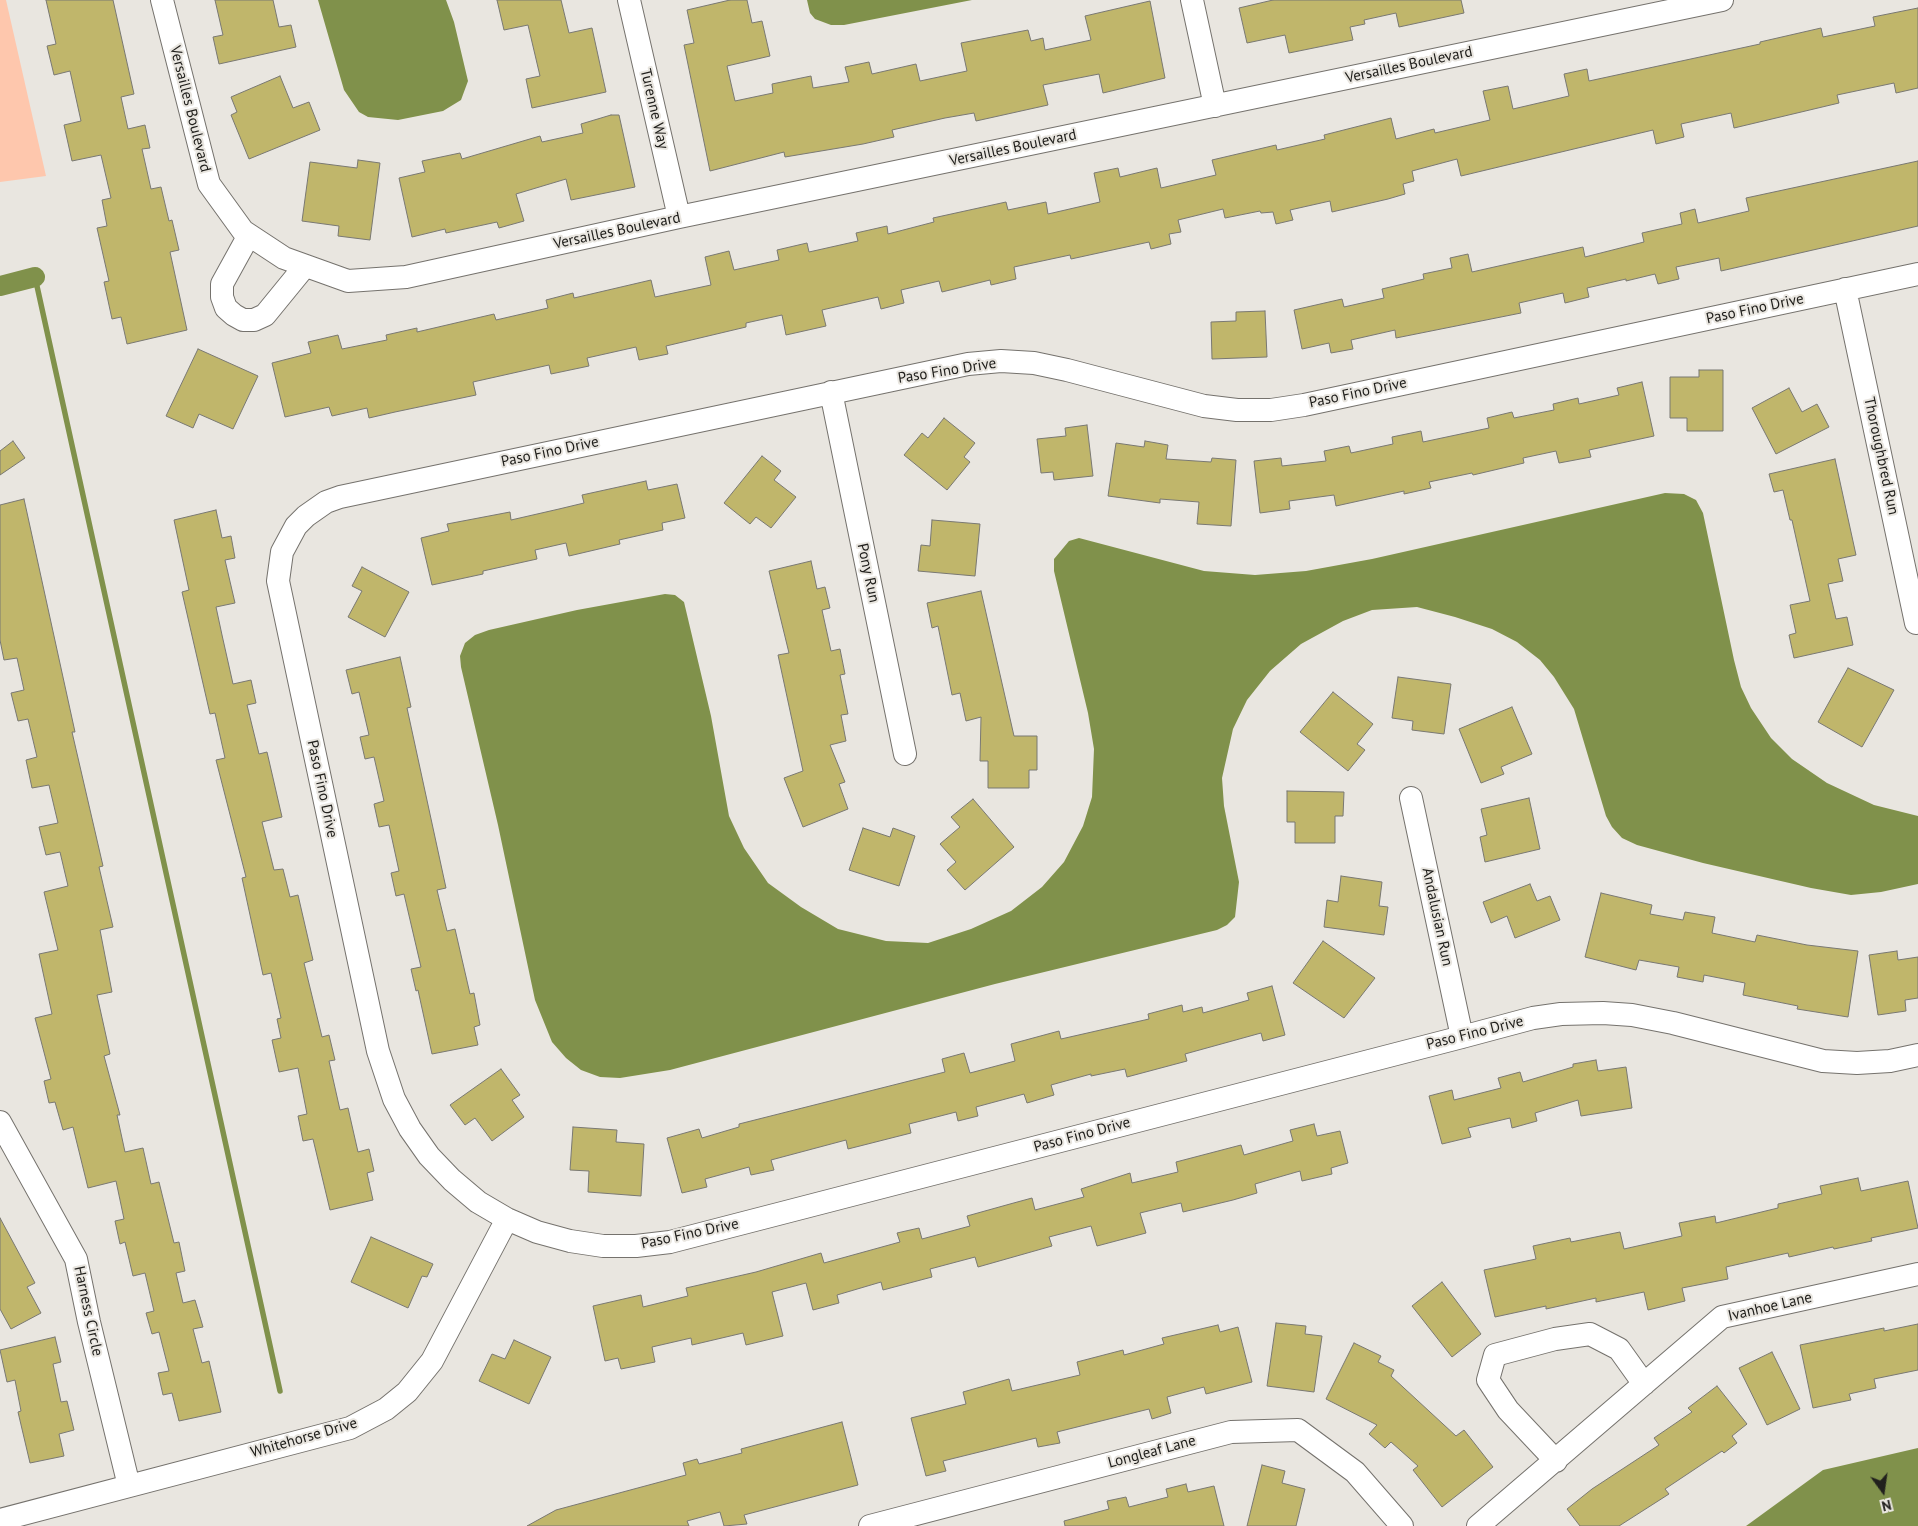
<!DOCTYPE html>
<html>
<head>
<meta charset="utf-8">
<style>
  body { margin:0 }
  #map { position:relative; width:1918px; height:1526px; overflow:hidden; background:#e9e6e0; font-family:"PT Sans",sans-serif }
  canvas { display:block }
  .north { position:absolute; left:1858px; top:1466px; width:50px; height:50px; -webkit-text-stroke:4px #e9e6e0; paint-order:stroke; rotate:166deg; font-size:14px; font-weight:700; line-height:20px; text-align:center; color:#21201d }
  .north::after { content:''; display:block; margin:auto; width:18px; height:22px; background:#21201d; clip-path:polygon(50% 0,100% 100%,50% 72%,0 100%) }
</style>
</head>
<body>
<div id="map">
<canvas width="1918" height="1526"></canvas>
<div class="north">N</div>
</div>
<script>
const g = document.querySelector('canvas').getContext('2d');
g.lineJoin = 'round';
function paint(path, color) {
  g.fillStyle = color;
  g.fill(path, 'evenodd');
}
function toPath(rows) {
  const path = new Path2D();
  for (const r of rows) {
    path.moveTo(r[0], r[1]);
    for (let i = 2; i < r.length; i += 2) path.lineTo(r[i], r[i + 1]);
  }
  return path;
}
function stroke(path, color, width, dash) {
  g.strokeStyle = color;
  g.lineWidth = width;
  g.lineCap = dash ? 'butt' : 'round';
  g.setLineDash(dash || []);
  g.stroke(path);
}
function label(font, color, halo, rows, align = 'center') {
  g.font = font + ' "PT Sans",sans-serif';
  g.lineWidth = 4;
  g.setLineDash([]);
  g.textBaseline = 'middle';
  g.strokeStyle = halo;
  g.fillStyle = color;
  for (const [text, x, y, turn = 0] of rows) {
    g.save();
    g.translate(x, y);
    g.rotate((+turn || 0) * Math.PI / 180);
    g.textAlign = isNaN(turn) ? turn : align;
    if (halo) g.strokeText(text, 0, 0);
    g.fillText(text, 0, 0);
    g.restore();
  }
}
paint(toPath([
  [0,0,6,0,46,176,0,182]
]), '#fec7ad');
paint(toPath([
  [318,0,446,0,454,22,468,81,461,100,443,111,398,120,368,117,359,112,344,90],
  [807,0,972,0,844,25,831,25,815,19,810,13],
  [1665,493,1684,494,1696,500,1703,513,1734,660,1741,687,1751,708,1771,738,1792,759,1827,783,1874,805,1918,816,1918,884,1881,892,1851,895,1811,888,1703,863,1637,845,1622,838,1612,827,1606,816,1574,709,1554,677,1540,660,1517,642,1492,629,1455,617,1417,607,1372,610,1343,621,1301,644,1270,671,1247,700,1233,729,1222,778,1224,806,1239,882,1235,917,1227,925,1217,930,995,984,670,1070,620,1078,600,1077,581,1070,566,1058,552,1042,535,1000,498,825,461,667,460,656,465,643,475,635,489,630,577,610,665,594,675,595,684,602,711,716,729,816,744,848,768,883,801,907,838,929,886,941,928,943,971,929,1011,911,1042,887,1064,862,1083,826,1092,797,1094,749,1088,713,1054,571,1054,559,1069,541,1079,538,1204,571,1255,575,1306,571,1372,559],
  [1918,1448,1918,1526,1746,1526,1823,1470]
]), '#80914b');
stroke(toPath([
  [35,277,280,1391]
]), '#80914b', 5.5);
stroke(toPath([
  [0,286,35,277]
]), '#80914b', 20);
const building = toPath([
  [46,0,113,0,134,94,121,97,128,129,145,125,150,148,142,149,151,189,161,187,169,221,172,220,179,250,170,252,187,330,127,344,121,317,112,319,104,282,109,281,97,228,107,226,102,200,111,198,101,155,72,161,64,125,81,121,70,71,54,75,47,46,56,44,46,0],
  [215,0,273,0,279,27,291,25,296,47,219,64,213,37,223,35,215,0],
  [497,0,561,0,569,33,592,28,606,92,532,108,526,79,540,76,528,25,504,30,497,0],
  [730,0,747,0,752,23,762,21,770,56,727,66,735,101,773,93,772,84,811,76,813,88,849,82,845,67,869,62,872,74,916,64,920,81,967,71,961,43,1028,30,1031,41,1043,38,1045,50,1091,40,1085,16,1150,1,1165,78,1103,93,1099,74,1043,85,1048,105,976,121,974,113,945,118,892,130,894,137,863,144,785,157,784,152,710,171,684,45,694,43,687,10,730,0],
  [1273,0,1461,0,1464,13,1399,27,1396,13,1364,20,1365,24,1350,27,1353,40,1289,53,1285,35,1247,43,1239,8,1273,0],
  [1918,8,1918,88,1896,93,1894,83,1837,95,1839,103,1734,128,1731,113,1681,124,1684,137,1656,144,1653,130,1461,176,1457,159,1412,171,1414,181,1403,184,1405,194,1388,199,1332,212,1330,201,1290,210,1293,220,1276,224,1273,212,1261,213,1260,211,1225,218,1223,209,1178,220,1181,232,1169,234,1171,244,1151,249,1149,242,1071,259,1070,255,1014,267,1016,279,991,285,990,280,942,292,939,281,901,290,904,303,881,309,878,297,822,310,826,326,786,335,782,315,746,323,746,327,666,346,668,354,639,360,636,347,587,358,589,366,551,374,549,365,473,382,476,395,395,412,369,418,367,408,332,416,329,407,285,417,272,363,311,353,308,342,338,335,342,349,387,340,386,335,417,328,417,332,494,314,496,320,548,308,546,300,573,293,574,298,651,280,655,297,711,285,705,257,729,251,734,270,779,260,777,250,807,243,809,252,858,241,856,233,887,226,888,234,934,222,933,218,1006,202,1008,210,1046,202,1048,214,1100,202,1094,173,1118,168,1120,177,1157,168,1161,188,1216,175,1212,160,1276,145,1277,150,1325,139,1324,135,1391,118,1396,139,1434,129,1435,133,1490,120,1483,91,1508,86,1513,109,1569,96,1564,74,1587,69,1589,81,1760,44,1760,42,1821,28,1823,37,1875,26,1873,17,1918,8],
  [280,76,293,108,309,102,320,130,249,159,231,115,237,112,231,97,280,76],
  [611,115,619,115,635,187,571,200,566,179,516,194,524,221,499,228,497,222,446,233,445,229,412,237,399,178,425,172,422,161,460,153,462,159,540,136,542,142,583,133,581,124,611,115],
  [358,160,380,163,370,240,338,236,339,226,302,221,310,162,357,168,358,160],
  [1918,161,1918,226,1721,271,1719,258,1676,267,1679,279,1658,284,1655,274,1626,281,1626,279,1587,288,1589,297,1565,303,1563,293,1519,303,1521,313,1396,338,1395,330,1351,340,1353,349,1331,353,1329,343,1302,349,1294,310,1342,299,1344,307,1384,298,1382,289,1424,279,1423,274,1452,268,1450,258,1468,254,1472,272,1583,247,1585,257,1644,242,1642,233,1682,224,1680,213,1695,209,1698,223,1749,211,1746,198,1918,161],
  [1265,311,1267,357,1212,359,1211,322,1236,321,1236,312,1265,311],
  [198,349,258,376,233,429,199,414,193,428,166,416,198,349],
  [1699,370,1723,370,1723,431,1687,431,1687,418,1670,418,1670,377,1699,377,1699,370],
  [1642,382,1654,436,1589,450,1591,457,1559,463,1556,451,1523,458,1524,463,1473,475,1472,473,1429,482,1431,488,1404,494,1404,491,1336,506,1334,495,1289,501,1290,509,1260,513,1254,461,1281,458,1282,466,1326,461,1324,451,1349,446,1351,453,1393,444,1392,437,1421,431,1423,442,1489,428,1487,418,1512,412,1514,418,1554,410,1553,404,1578,398,1579,404,1619,395,1617,388,1642,382],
  [1789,388,1802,412,1817,404,1829,427,1776,454,1752,408,1789,388],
  [944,418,975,443,964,457,970,462,947,490,904,455,922,433,928,438,944,418],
  [1087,425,1093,476,1054,480,1053,472,1041,473,1037,439,1066,436,1065,428,1087,425],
  [13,441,25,458,0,475,0,451,13,441],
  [1145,441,1168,445,1166,459,1211,462,1212,458,1236,460,1231,526,1197,524,1199,502,1160,499,1160,503,1108,496,1116,443,1144,447,1145,441],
  [762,456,781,471,774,480,796,497,771,528,756,517,750,524,724,503,762,456],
  [1835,459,1856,555,1838,559,1843,581,1828,584,1836,619,1847,617,1853,645,1794,658,1789,635,1796,633,1790,605,1810,601,1792,520,1790,520,1783,490,1774,492,1769,474,1835,459],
  [646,481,648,490,677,484,685,518,662,523,663,530,619,540,620,544,569,556,566,543,535,550,537,559,483,571,483,574,432,585,421,538,449,531,447,524,510,512,511,520,559,509,584,503,582,495,646,481],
  [24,499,75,732,72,732,103,866,99,867,113,927,100,930,112,992,97,995,110,1054,104,1056,120,1115,117,1115,125,1152,143,1148,151,1184,159,1182,174,1243,179,1242,185,1271,176,1273,183,1303,195,1300,203,1327,193,1329,202,1363,209,1361,221,1412,179,1421,172,1393,163,1395,158,1373,169,1371,159,1332,152,1334,146,1313,154,1311,145,1273,133,1276,125,1242,120,1244,115,1221,124,1219,116,1181,88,1188,73,1127,63,1130,55,1102,49,1103,44,1081,51,1079,35,1018,52,1014,39,954,58,950,44,892,68,886,60,852,46,855,39,827,58,823,49,785,32,788,26,760,37,757,28,719,18,721,11,693,24,690,17,658,4,660,0,640,0,505,24,499],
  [216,510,222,538,231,536,235,558,225,560,235,603,216,607,222,635,233,684,251,680,256,703,247,705,259,754,267,752,282,817,262,822,274,870,283,869,290,897,298,895,313,960,304,963,322,1037,329,1035,335,1060,329,1061,340,1110,348,1108,358,1152,369,1149,374,1171,367,1173,373,1200,330,1210,313,1139,303,1141,298,1116,307,1114,298,1068,279,1072,272,1040,281,1038,277,1019,281,1018,271,973,263,975,242,878,246,877,216,760,225,758,215,713,210,714,182,592,189,590,174,520,216,510],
  [932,520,980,524,975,576,918,571,921,545,930,546,932,520],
  [811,561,817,589,825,587,830,608,822,610,831,651,840,649,845,674,840,675,848,714,841,715,846,741,830,745,845,782,839,784,848,809,803,827,784,778,803,771,778,655,789,653,769,571,811,561],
  [362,567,409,592,385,637,348,617,362,591,352,586,362,567],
  [981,591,1014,736,1037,736,1037,770,1029,770,1029,788,988,788,988,761,980,761,981,717,966,721,960,693,952,695,938,626,932,628,927,603,981,591],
  [400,657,411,707,407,708,446,888,437,890,447,931,455,929,470,994,474,993,480,1025,474,1027,478,1045,432,1054,418,990,416,991,411,969,421,967,404,894,396,896,391,873,399,871,389,825,379,827,374,804,384,801,374,757,365,759,360,737,369,735,359,692,352,694,346,670,400,657],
  [1848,668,1894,690,1862,747,1818,722,1848,668],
  [1398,677,1451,684,1444,734,1412,730,1413,721,1392,718,1398,677],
  [1333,692,1373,724,1357,744,1365,750,1348,771,1300,732,1333,692],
  [1512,707,1532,754,1501,767,1504,774,1481,783,1459,729,1512,707],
  [1287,791,1344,792,1343,816,1335,816,1335,843,1295,843,1295,822,1287,822,1287,791],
  [1529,798,1540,849,1485,862,1480,837,1487,835,1481,809,1529,798],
  [973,799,1014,847,965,890,947,870,956,862,940,844,960,827,951,817,973,799],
  [863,828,890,837,893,828,915,836,899,886,849,870,863,828],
  [1341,876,1382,882,1379,906,1388,907,1384,935,1324,927,1327,900,1338,902,1341,876],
  [1530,884,1537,901,1550,896,1560,920,1515,938,1507,916,1491,923,1483,902,1530,884],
  [1601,893,1652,905,1650,914,1683,920,1685,912,1715,917,1712,933,1755,942,1757,935,1807,945,1858,951,1848,1017,1797,1009,1798,1006,1743,995,1745,983,1704,975,1703,982,1677,977,1679,967,1639,960,1636,970,1585,957,1601,893],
  [1323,941,1375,978,1344,1018,1293,983,1323,941],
  [1897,951,1898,960,1918,957,1918,998,1905,1000,1906,1011,1878,1015,1869,955,1897,951],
  [1272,986,1285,1035,1263,1041,1261,1033,1185,1054,1187,1061,1127,1077,1125,1069,1091,1076,1091,1074,1051,1085,1054,1095,1027,1103,1024,1094,976,1107,978,1116,958,1121,956,1112,909,1124,911,1133,848,1149,846,1140,771,1160,774,1170,751,1175,749,1167,705,1179,707,1187,682,1193,667,1138,699,1129,702,1138,739,1127,739,1124,945,1072,942,1059,964,1053,970,1073,1015,1061,1011,1044,1059,1031,1061,1039,1149,1019,1148,1014,1182,1005,1183,1012,1202,1007,1203,1013,1249,1000,1247,993,1272,986],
  [1596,1060,1598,1071,1626,1067,1632,1108,1581,1116,1578,1100,1535,1113,1537,1121,1512,1128,1510,1118,1468,1128,1471,1137,1442,1144,1429,1096,1452,1090,1454,1100,1501,1088,1498,1078,1520,1072,1523,1082,1573,1067,1573,1064,1596,1060],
  [501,1069,520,1095,512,1100,524,1117,492,1141,475,1118,465,1125,450,1105,501,1069],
  [1314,1124,1317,1136,1340,1131,1348,1163,1331,1168,1332,1174,1302,1181,1300,1171,1255,1184,1257,1193,1233,1200,1183,1212,1181,1203,1140,1213,1146,1233,1097,1246,1091,1226,1049,1237,1052,1246,978,1267,975,1257,930,1269,932,1277,883,1290,881,1282,837,1295,839,1303,813,1310,806,1283,772,1292,783,1336,746,1345,743,1333,692,1345,691,1338,652,1347,655,1362,621,1369,618,1358,605,1361,593,1306,641,1295,643,1307,688,1296,686,1288,756,1272,821,1253,824,1263,900,1242,897,1233,919,1228,922,1239,970,1226,967,1216,1010,1204,1032,1198,1035,1210,1084,1197,1081,1189,1130,1173,1132,1183,1178,1172,1176,1162,1241,1145,1244,1155,1293,1141,1290,1130,1314,1124],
  [573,1127,617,1130,616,1142,644,1144,641,1196,588,1192,589,1171,570,1170,573,1127],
  [1858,1178,1861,1191,1908,1181,1918,1228,1871,1238,1872,1241,1834,1249,1833,1247,1789,1257,1788,1253,1726,1267,1728,1279,1682,1288,1685,1301,1648,1310,1644,1292,1596,1302,1596,1298,1546,1309,1546,1306,1495,1317,1484,1270,1536,1259,1533,1246,1570,1238,1571,1242,1620,1232,1624,1249,1682,1236,1679,1223,1715,1216,1716,1223,1778,1208,1778,1204,1822,1194,1820,1186,1858,1178],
  [0,1218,35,1283,27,1287,41,1313,11,1329,0,1309,0,1218],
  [371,1237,433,1264,427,1277,422,1276,408,1308,351,1282,371,1237],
  [1442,1282,1481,1334,1452,1357,1412,1306,1442,1282],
  [1276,1323,1306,1326,1305,1334,1322,1336,1314,1392,1267,1386,1276,1323],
  [1918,1324,1918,1370,1874,1379,1876,1388,1849,1394,1851,1400,1813,1408,1800,1345,1884,1328,1884,1331,1918,1324],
  [1218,1325,1220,1332,1238,1327,1252,1382,1206,1394,1204,1387,1167,1397,1171,1413,1152,1419,1149,1409,1057,1432,1060,1443,1038,1447,1036,1438,943,1461,946,1471,926,1476,911,1418,966,1404,963,1392,1009,1379,1012,1391,1080,1375,1077,1362,1123,1350,1124,1355,1164,1344,1162,1338,1218,1325],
  [55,1337,61,1362,53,1364,61,1402,67,1401,74,1430,59,1434,64,1456,30,1463,18,1412,21,1411,15,1380,7,1382,0,1350,55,1337],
  [514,1340,551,1357,529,1404,479,1381,492,1354,505,1359,514,1340],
  [1354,1343,1381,1356,1378,1362,1394,1370,1391,1376,1456,1436,1464,1430,1493,1467,1442,1507,1413,1470,1418,1466,1391,1442,1385,1448,1369,1434,1377,1425,1326,1399,1354,1343],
  [1772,1352,1800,1409,1767,1425,1739,1368,1772,1352],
  [1717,1386,1747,1424,1732,1436,1737,1443,1724,1453,1722,1451,1665,1489,1669,1494,1619,1526,1580,1526,1567,1509,1592,1489,1659,1445,1654,1438,1692,1412,1688,1408,1717,1386],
  [842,1422,858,1485,744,1515,747,1524,724,1526,720,1512,687,1521,689,1526,527,1526,556,1510,686,1475,683,1463,697,1459,699,1464,742,1453,741,1449,842,1422],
  [1262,1465,1285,1471,1282,1483,1305,1489,1296,1526,1247,1526,1262,1465],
  [1186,1484,1188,1492,1214,1486,1224,1526,1065,1526,1064,1521,1109,1509,1107,1501,1126,1497,1129,1507,1168,1497,1166,1489,1186,1484]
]);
paint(building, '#c0b66b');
stroke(building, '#797872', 1);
const minor = toPath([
  [162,0,209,184,243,231,284,258,348,281,406,277,679,217,1722,0],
  [629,0,679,217],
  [1192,0,1215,106],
  [249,235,222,284,222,297,226,308,234,315,243,320,254,320,265,315,305,266],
  [1918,274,1304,405,1271,410,1237,410,1204,406,1067,370,1034,363,1001,361,968,364,340,497,326,502,306,516,296,526,282,552,278,581,378,1051,394,1099,410,1129,429,1156,452,1180,478,1202,507,1219,537,1232,570,1241,603,1246,636,1246,670,1242,1462,1037,1533,1018,1561,1014,1603,1013,1632,1015,1673,1023,1823,1061,1857,1063,1890,1061,1918,1055],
  [1845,289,1916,623],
  [831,392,905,754],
  [1411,798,1462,1037],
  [0,1122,76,1259,89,1322,129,1486],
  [1556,1461,1508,1410,1488,1380,1495,1355,1555,1339,1590,1334,1619,1349,1644,1384],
  [0,1520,350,1428,386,1409,407,1392,432,1361,507,1219],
  [870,1526,1231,1432,1298,1430,1355,1472,1402,1526],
  [1478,1526,1722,1317,1918,1274]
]);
stroke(minor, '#75726d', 24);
stroke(minor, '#fff', 22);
label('15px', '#21201d', '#e9e6e0', [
  ["Versailles Boulevard",1409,65,-12],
  ["Versailles Boulevard",190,109,76],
  ["Turenne Way",654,109,77],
  ["Versailles Boulevard",1013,148,-12],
  ["Versailles Boulevard",617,231,-12],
  ["Paso Fino Drive",1755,309,-12],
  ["Paso Fino Drive",947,371,-9],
  ["Paso Fino Drive",1358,393,-12],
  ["Paso Fino Drive",550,452,-12],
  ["Thoroughbred Run",1881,456,78],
  ["Pony Run",868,573,78],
  ["Paso Fino Drive",322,789,78],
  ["Andalusian Run",1437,917,78],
  ["Paso Fino Drive",1475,1033,-14],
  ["Paso Fino Drive",1082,1135,-15],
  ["Paso Fino Drive",690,1234,-12],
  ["Ivanhoe Lane",1770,1307,-13],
  ["Harness Circle",88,1311,78],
  ["Whitehorse Drive",304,1438,-16],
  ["Longleaf Lane",1152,1452,-15]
]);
</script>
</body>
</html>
